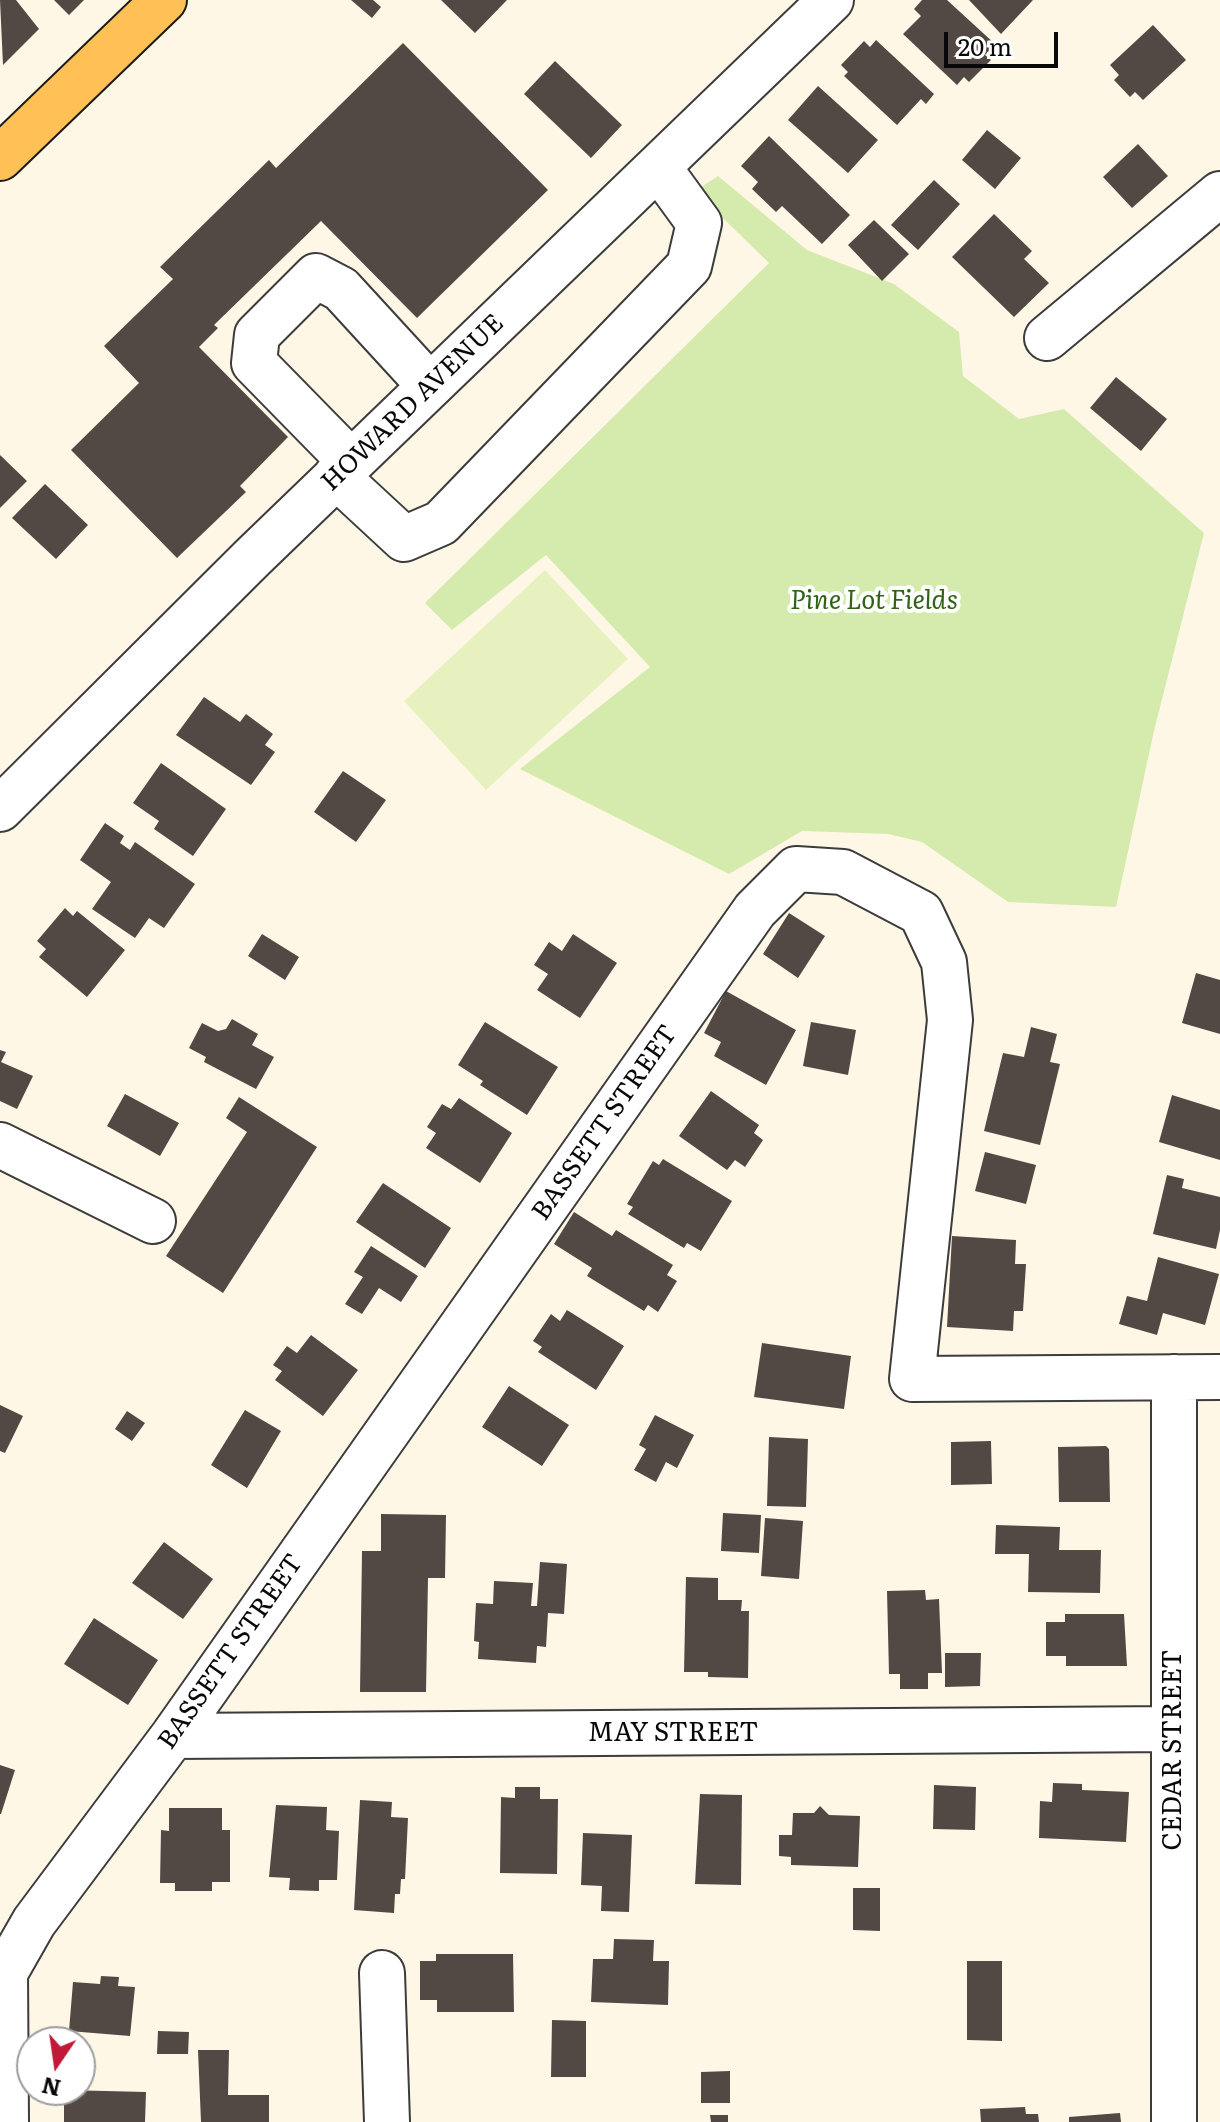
<!DOCTYPE html>
<html>
<head>
<meta charset="utf-8">
<style>
  body { margin:0 }
  #map { position:relative; width:1220px; height:2122px; overflow:hidden; background:#fff7e6; font-family:Literata,serif }
  canvas { display:block }
  .north { position:absolute; left:16px; top:2026px; width:80px; height:80px; box-sizing:border-box; background:#fff; border:2px solid #9d9d9d; border-radius:50%; rotate:193deg; font-size:22px; font-weight:700; line-height:32px; text-align:center; color:#090909 }
  .north::after { content:''; display:block; margin:auto; width:28px; height:36px; background:#c01a38; clip-path:polygon(50% 0,100% 100%,50% 72%,0 100%) }
  .scale { position:absolute; left:944px; top:32px; width:114px; height:36px; box-sizing:border-box; border:4px solid #090909; border-top:0; padding-left:10px; font-size:24px; line-height:28px; white-space:nowrap; color:#090909; -webkit-text-stroke:6px #fff; paint-order:stroke }
</style>
</head>
<body>
<div id="map">
<canvas width="1220" height="2122"></canvas>
<div class="north">N</div>
<div class="scale">20 m</div>
</div>
<script>
const g = document.querySelector('canvas').getContext('2d');
g.lineJoin = 'round';
function paint(path, color) {
  g.fillStyle = color;
  g.fill(path, 'evenodd');
}
function toPath(rows) {
  const path = new Path2D();
  for (const r of rows) {
    path.moveTo(r[0], r[1]);
    for (let i = 2; i < r.length; i += 2) path.lineTo(r[i], r[i + 1]);
  }
  return path;
}
function stroke(path, color, width, dash) {
  g.strokeStyle = color;
  g.lineWidth = width;
  g.lineCap = dash ? 'butt' : 'round';
  g.setLineDash(dash || []);
  g.stroke(path);
}
function label(font, color, halo, rows, align = 'center') {
  g.font = font + ' Literata,serif';
  g.lineWidth = 8;
  g.setLineDash([]);
  g.textBaseline = 'middle';
  g.strokeStyle = halo;
  g.fillStyle = color;
  for (const [text, x, y, turn = 0] of rows) {
    g.save();
    g.translate(x, y);
    g.rotate((+turn || 0) * Math.PI / 180);
    g.textAlign = isNaN(turn) ? turn : align;
    if (halo) g.strokeText(text, 0, 0);
    g.fillText(text, 0, 0);
    g.restore();
  }
}
paint(toPath([
  [718,176,807,250,894,284,959,332,963,376,1019,419,1064,409,1204,533,1154,731,1116,907,1008,902,922,842,888,834,802,831,729,874,520,769,650,667,546,555,452,630,425,603,769,263,695,191]
]), '#d5ebae');
paint(toPath([
  [545,570,628,659,486,790,404,701]
]), '#e7f1c0');
paint(toPath([
  [0,0,16,0,39,29,3,65],
  [54,0,84,0,69,15],
  [351,0,373,0,381,7,372,18],
  [441,0,507,0,475,33],
  [922,0,947,0,995,44,985,55,991,60,969,82,964,77,957,85,903,34,921,16,914,9],
  [969,0,1033,0,1001,34],
  [1153,25,1186,60,1143,100,1135,92,1130,97,1114,80,1119,75,1110,65],
  [876,40,934,94,926,104,921,99,897,125,844,76,848,72,841,65,864,41,870,47],
  [403,43,548,190,417,318,321,221,214,325,218,328,199,347,288,437,240,486,246,492,177,558,71,450,139,383,104,346,173,279,160,267,269,160,276,168],
  [555,61,622,125,591,158,524,94],
  [818,86,878,140,848,173,788,120],
  [987,130,1021,158,995,189,962,160],
  [769,136,850,215,822,244,782,206,776,212,752,189,758,182,741,166],
  [1138,144,1168,176,1132,208,1103,177],
  [934,180,960,204,918,250,891,225],
  [994,214,1032,251,1024,259,1049,283,1014,317,952,257],
  [874,220,909,254,882,281,848,245],
  [1116,377,1167,419,1141,451,1090,408],
  [0,455,27,481,0,508],
  [45,484,88,525,56,559,12,518],
  [204,697,240,722,246,714,273,734,265,745,275,752,251,785,176,735],
  [161,763,226,809,193,856,154,829,159,821,133,803],
  [343,771,386,800,356,842,314,812],
  [105,823,124,836,120,843,130,850,135,842,195,884,164,928,149,918,135,938,92,909,111,882,80,860],
  [65,908,73,916,77,911,125,950,87,997,39,957,46,949,37,941],
  [789,913,825,936,798,978,763,954],
  [262,934,299,957,285,980,248,956],
  [573,934,617,963,580,1018,537,990,548,974,534,965,549,942,562,951],
  [1196,973,1220,980,1220,1034,1182,1023],
  [726,991,796,1030,766,1085,714,1056,721,1042,704,1033],
  [232,1019,258,1034,252,1045,274,1057,256,1089,204,1062,206,1057,189,1048,202,1023,218,1031,226,1029],
  [485,1022,558,1067,527,1115,480,1085,483,1081,458,1065],
  [811,1022,856,1030,848,1075,803,1066],
  [1031,1027,1057,1034,1050,1062,1060,1064,1040,1145,984,1131,1003,1053,1024,1057],
  [0,1050,6,1052,1,1062,33,1076,17,1109,0,1101],
  [711,1091,759,1125,754,1133,763,1140,745,1167,735,1160,727,1170,679,1136],
  [125,1094,179,1123,160,1156,107,1126],
  [1172,1095,1220,1110,1220,1160,1159,1142],
  [239,1097,317,1147,223,1293,166,1256,247,1132,226,1118],
  [459,1098,512,1133,480,1183,426,1148,436,1133,427,1127,442,1104,451,1109],
  [985,1152,1036,1165,1026,1204,975,1191],
  [663,1159,732,1201,701,1251,687,1243,684,1248,628,1214,633,1207,627,1204,653,1161,659,1165],
  [1167,1175,1184,1179,1182,1188,1220,1197,1220,1230,1216,1249,1153,1234],
  [383,1183,451,1228,425,1268,356,1222],
  [574,1212,612,1236,616,1230,673,1265,667,1275,677,1281,658,1312,648,1305,644,1311,587,1276,592,1268,554,1244],
  [952,1236,1016,1240,1015,1264,1026,1264,1023,1311,1014,1311,1013,1331,947,1327],
  [371,1246,418,1276,401,1302,379,1288,362,1314,345,1304,363,1277,354,1272],
  [1158,1257,1219,1274,1205,1325,1163,1313,1157,1335,1119,1324,1127,1296,1147,1301],
  [567,1310,624,1346,596,1390,538,1352,542,1347,533,1341,551,1314,560,1321],
  [311,1335,358,1370,323,1416,275,1380,282,1371,273,1365,287,1346,297,1353],
  [762,1343,851,1356,844,1409,754,1397],
  [509,1386,569,1425,542,1466,482,1427],
  [0,1405,23,1416,5,1453,0,1451],
  [245,1410,281,1431,247,1488,211,1465],
  [127,1411,145,1423,132,1441,115,1429],
  [655,1415,694,1435,677,1468,666,1462,656,1482,634,1470,646,1449,639,1445],
  [769,1437,808,1439,806,1507,767,1506],
  [991,1441,992,1484,951,1485,951,1442],
  [1106,1446,1109,1449,1110,1502,1059,1502,1058,1447],
  [723,1513,761,1515,759,1553,721,1551],
  [381,1514,446,1515,445,1578,428,1578,426,1692,360,1692,362,1551,381,1551],
  [765,1518,803,1521,799,1579,761,1576],
  [996,1525,1060,1527,1059,1550,1101,1550,1100,1593,1028,1592,1029,1554,995,1554],
  [164,1542,213,1579,183,1619,132,1583],
  [540,1562,567,1564,564,1614,548,1613,546,1647,537,1646,536,1663,478,1659,479,1642,474,1641,476,1603,493,1604,494,1581,533,1583,531,1606,537,1606],
  [686,1577,718,1578,718,1600,742,1600,741,1611,749,1611,748,1678,708,1677,708,1672,684,1672],
  [925,1590,926,1600,939,1599,942,1673,928,1673,928,1689,900,1689,900,1674,889,1674,887,1591],
  [1065,1614,1124,1614,1127,1666,1066,1666,1066,1656,1046,1656,1046,1622,1065,1622],
  [94,1618,158,1660,128,1705,64,1664],
  [945,1653,981,1653,980,1686,945,1687],
  [0,1765,15,1770,1,1814,0,1814],
  [1053,1783,1082,1784,1082,1790,1129,1792,1126,1842,1039,1838,1040,1801,1052,1802],
  [934,1785,976,1787,975,1830,933,1829],
  [515,1787,540,1787,540,1799,558,1799,557,1874,500,1873,501,1797,515,1798],
  [700,1794,742,1795,741,1885,695,1884],
  [360,1800,392,1802,391,1817,408,1818,405,1879,401,1879,400,1894,395,1894,394,1913,354,1910],
  [276,1805,327,1807,326,1830,339,1831,337,1880,319,1880,319,1891,289,1890,290,1878,269,1877],
  [820,1806,829,1815,860,1816,858,1867,791,1865,791,1857,779,1856,779,1835,792,1835,793,1813,814,1813],
  [169,1808,222,1808,222,1830,230,1830,230,1882,212,1882,212,1891,175,1891,175,1883,160,1883,161,1830,169,1831],
  [583,1833,632,1835,629,1912,601,1911,602,1886,581,1885],
  [853,1888,880,1888,880,1931,853,1930],
  [614,1939,654,1940,653,1961,669,1961,668,2005,591,2002,593,1959,613,1959],
  [436,1954,513,1954,514,2012,437,2012,437,2000,420,2000,420,1961,436,1961],
  [967,1961,1002,1961,1002,2041,967,2040],
  [101,1976,119,1977,118,1986,135,1987,130,2036,69,2031,73,1982,100,1984],
  [552,2020,586,2021,586,2077,551,2077],
  [158,2031,189,2032,188,2054,157,2054],
  [198,2050,229,2050,228,2095,269,2095,269,2122,201,2122],
  [730,2071,730,2103,701,2103,701,2072],
  [64,2090,146,2092,145,2122,64,2122],
  [1025,2107,1026,2114,1038,2114,1039,2122,981,2122,980,2109],
  [1120,2113,1121,2122,1069,2122,1069,2117],
  [710,2115,728,2115,728,2122,711,2122]
]), '#524945');
const minor = toPath([
  [1047,338,1220,194],
  [351,462,254,363,257,335,316,276,341,289,430,386],
  [336,476,404,539,441,523,689,266,699,223,659,168],
  [0,809,253,557,831,0],
  [0,1145,153,1221],
  [173,1736,1173,1729],
  [382,1973,387,2122],
  [6,2122,5,1973,34,1922,173,1736,755,910,796,869,843,872,921,913,944,962,950,1020,912,1379,1220,1377],
  [1174,2122,1174,1377]
]);
const major = toPath([
  [0,158,164,0]
]);
stroke(minor, '#3c3c3c', 48);
stroke(major, '#1a1a1a', 48);
stroke(minor, '#fff', 44);
stroke(major, '#ffc056', 44);
label('26px', '#090909', '#fff', [
  ["HOWARD AVENUE",413,403,-44],
  ["BASSETT STREET",605,1123,-55],
  ["BASSETT STREET",231,1652,-55],
  ["MAY STREET",673,1733],
  ["CEDAR STREET",1173,1750,-90]
]);
label('italic 26px', '#316317', '#fff', [
  ["Pine Lot Fields",874,601]
]);
</script>
</body>
</html>
